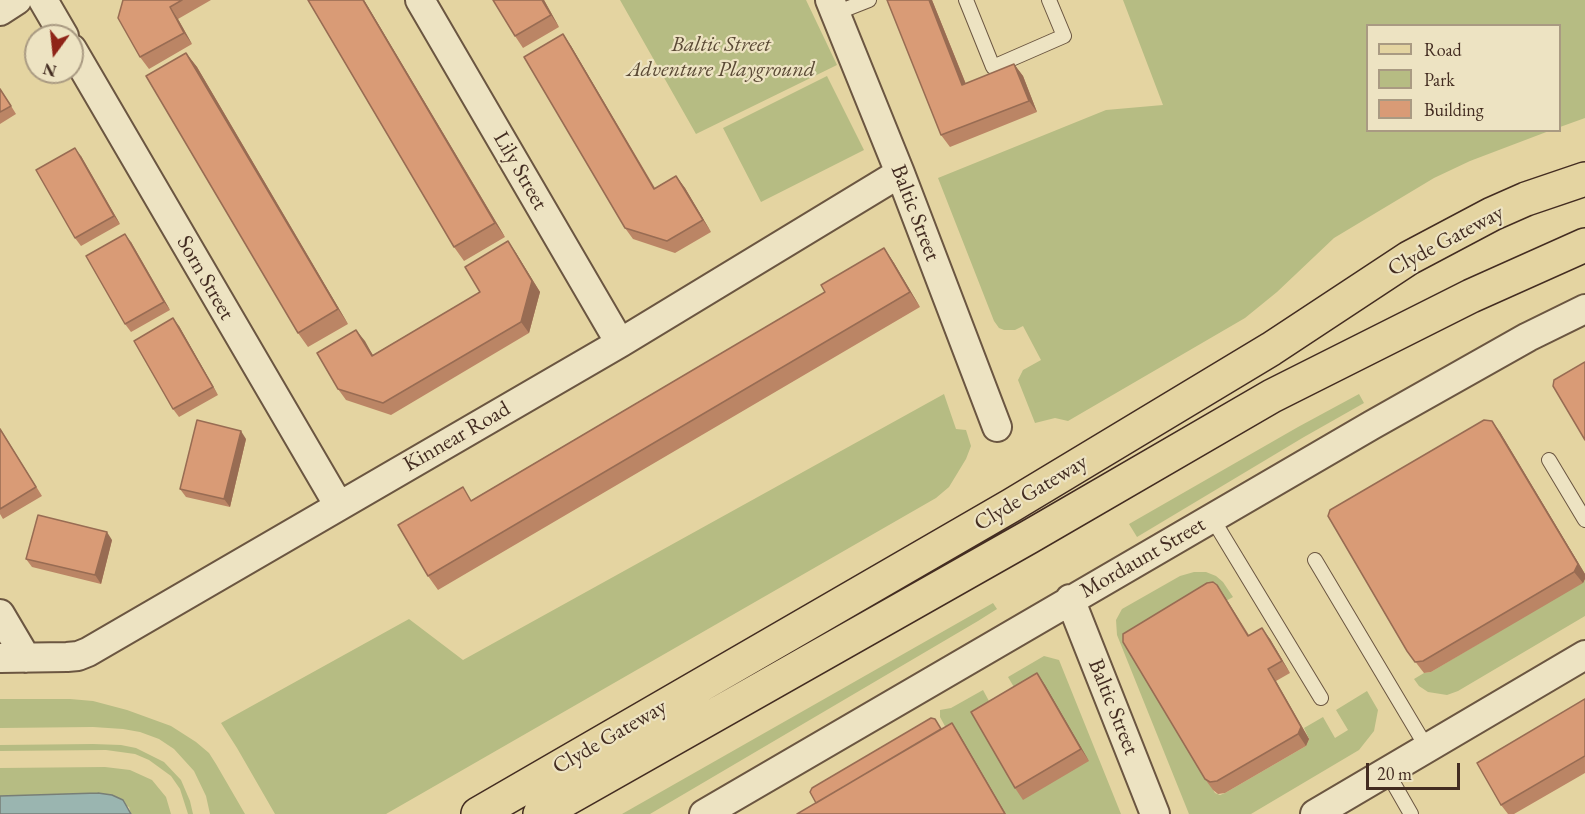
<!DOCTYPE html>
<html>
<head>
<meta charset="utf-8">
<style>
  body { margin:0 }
  #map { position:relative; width:1585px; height:814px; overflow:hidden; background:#e4d4a1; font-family:"EB Garamond",serif }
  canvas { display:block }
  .legend { position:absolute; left:1366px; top:24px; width:195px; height:108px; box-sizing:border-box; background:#ede3c2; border:2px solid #a99a82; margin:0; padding:8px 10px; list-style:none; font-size:18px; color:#432c21 }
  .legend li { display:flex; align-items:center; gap:12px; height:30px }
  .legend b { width:30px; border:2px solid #a99a82 }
  .north { position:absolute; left:24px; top:24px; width:60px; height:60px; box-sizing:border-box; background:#ede3c2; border:2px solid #a99a82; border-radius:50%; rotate:195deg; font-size:16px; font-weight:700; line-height:24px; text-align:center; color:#432c21 }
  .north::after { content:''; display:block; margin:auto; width:21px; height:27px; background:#8f2418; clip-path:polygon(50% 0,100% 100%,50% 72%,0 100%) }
  .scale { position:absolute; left:1366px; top:763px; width:94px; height:27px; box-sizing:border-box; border:3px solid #432c21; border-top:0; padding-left:8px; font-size:18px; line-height:21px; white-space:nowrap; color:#432c21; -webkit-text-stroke:4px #ede3c2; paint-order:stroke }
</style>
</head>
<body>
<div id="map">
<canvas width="1585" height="814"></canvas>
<ul class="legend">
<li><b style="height:8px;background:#e4d4a1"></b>Road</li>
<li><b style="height:16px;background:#b6bc83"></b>Park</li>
<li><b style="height:16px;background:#d99b76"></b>Building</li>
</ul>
<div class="north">N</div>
<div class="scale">20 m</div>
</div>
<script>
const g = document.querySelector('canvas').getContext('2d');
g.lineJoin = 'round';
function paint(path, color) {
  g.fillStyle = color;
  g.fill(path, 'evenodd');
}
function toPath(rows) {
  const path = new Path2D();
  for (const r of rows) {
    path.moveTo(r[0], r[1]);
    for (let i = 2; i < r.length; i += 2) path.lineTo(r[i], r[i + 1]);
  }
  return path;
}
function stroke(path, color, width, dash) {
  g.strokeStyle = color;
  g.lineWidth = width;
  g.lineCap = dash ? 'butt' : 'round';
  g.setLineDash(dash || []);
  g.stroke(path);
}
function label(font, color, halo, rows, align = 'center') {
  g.font = font + ' "EB Garamond",serif';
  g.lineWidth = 4.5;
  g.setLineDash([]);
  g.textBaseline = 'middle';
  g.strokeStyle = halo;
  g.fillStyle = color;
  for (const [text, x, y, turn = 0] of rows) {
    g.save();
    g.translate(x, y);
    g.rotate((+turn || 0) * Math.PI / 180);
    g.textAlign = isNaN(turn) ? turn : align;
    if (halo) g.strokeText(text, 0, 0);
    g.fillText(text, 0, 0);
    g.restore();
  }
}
paint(toPath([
  [620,0,806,0,837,65,696,134],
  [1123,0,1585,0,1585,118,1560,127,1560,26,1368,26,1368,130,1549,131,1470,161,1434,178,1334,238,1277,292,1245,318,1068,421,1055,418,1035,423,1018,380,1023,370,1041,360,1023,326,1015,330,1004,330,999,328,994,321,938,178,1106,110,1163,105],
  [827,76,864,150,761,202,723,128],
  [944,394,956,429,966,430,971,446,966,459,949,487,936,498,386,814,275,814,237,748,221,723,409,619,463,660],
  [1359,394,1364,403,1304,437,1137,537,1129,524,1298,427],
  [1194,572,1206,572,1216,576,1223,582,1233,597,1131,654,1215,793,1220,795,1225,793,1306,746,1309,739,1304,728,1323,717,1335,738,1348,730,1336,710,1367,691,1378,710,1374,731,1359,750,1251,814,1189,814,1117,635,1116,620,1122,609,1180,576],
  [1585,580,1585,616,1458,691,1447,695,1428,692,1419,686,1414,679,1424,673,1431,672],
  [993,603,997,609,978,621,650,814,622,814],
  [1044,656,1059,660,1121,814,1006,814,960,735,952,739,940,717,940,710,951,708,983,690,996,714,1021,699,1008,677],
  [0,699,70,699,93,701,127,710,171,726,196,742,209,753,216,764,245,814,210,814,206,796,194,771,174,749,159,739,140,732,123,729,93,727,0,728],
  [93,744,121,745,136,748,164,762,181,780,190,801,193,814,188,814,180,789,171,776,149,760,135,754,106,750,0,751,0,745],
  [105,767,130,770,152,780,166,797,171,814,131,814,129,807,98,793,0,796,0,768]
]), '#b6bc83');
const water = toPath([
  [98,793,112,795,123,800,131,814,0,814,0,796,98,793]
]);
paint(water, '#9ab5b0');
stroke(water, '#777e77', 1.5);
const service = toPath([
  [966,0,993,67,1064,36,1049,0],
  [836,13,869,0],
  [1549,460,1585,520],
  [1212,518,1321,698],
  [1315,560,1427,748],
  [1387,772,1411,814]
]);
const minor = toPath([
  [43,0,64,36],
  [420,0,620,343],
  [830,0,900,173,997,427],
  [0,11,17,0],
  [72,49,339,506],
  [1070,599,1155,814],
  [0,614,26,658],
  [0,658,67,657,78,656,88,652,620,343,900,173],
  [704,814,1372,425,1528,337,1585,309],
  [1315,814,1585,655]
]);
const primary = toPath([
  [478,814,1012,505,1271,349,1409,258,1492,214,1526,199,1585,179],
  [540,814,1029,537,1272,396,1471,296,1585,245]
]);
stroke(service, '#6b5641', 16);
stroke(minor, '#6b5641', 32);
stroke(primary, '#432c21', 36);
stroke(service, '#ede3c2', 14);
stroke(minor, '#ede3c2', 28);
stroke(primary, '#e4d4a1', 33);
paint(toPath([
  [123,0,211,0,178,19,192,44,149,69,140,57],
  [308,0,364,0,505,237,464,261,454,247],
  [493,0,544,0,559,27,523,48,515,36],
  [932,0,966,84,1014,64,1023,76,1037,112,950,147,941,135],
  [563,34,571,46,655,188,676,176,685,188,711,232,675,253,633,239,625,228],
  [186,53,197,67,348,324,308,347,298,333],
  [0,88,16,114,0,124],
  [81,156,120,224,81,246,75,238],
  [508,241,516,253,540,292,529,333,391,415,346,400,338,389,356,330,373,355,480,292],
  [131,242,170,310,131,332,125,324],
  [884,248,894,263,920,307,438,590,428,576,472,500,825,292],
  [179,326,218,395,179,417,173,409],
  [0,428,42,496,3,519,0,514],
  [1500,432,1585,574,1585,579,1583,583,1431,672,1424,673,1407,651],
  [246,439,230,507,186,497,180,489],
  [112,540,101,584,32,567,26,559],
  [1225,597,1249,635,1270,639,1290,673,1276,681,1309,739,1306,746,1225,793,1218,794,1213,790,1205,779],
  [1037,673,1045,685,1089,761,1023,800,1015,788],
  [1585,699,1585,773,1514,814,1508,814,1501,805]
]), '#bb8565');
paint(toPath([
  [363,0,364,0,505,237,495,223],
  [542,0,544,0,559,27,551,15],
  [929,0,932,0,971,97,962,85],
  [170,7,178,19,192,44,184,33],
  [563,34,571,46,662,201,654,189],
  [186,53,197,67,348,324,338,309],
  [1014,64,1023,76,1037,112,1029,101],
  [75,148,81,156,120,224,114,216],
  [676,176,685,188,711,232,703,220],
  [125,234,131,242,170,310,164,302],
  [508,241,516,253,540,292,529,333,521,322],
  [884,248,894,263,920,307,910,292],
  [173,318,179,326,218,395,213,387],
  [356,330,365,341,380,368,372,356],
  [1492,421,1500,432,1585,574,1585,579,1583,583,1574,572],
  [241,431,246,439,230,507,224,499],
  [107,532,112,540,101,584,95,575],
  [1217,585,1225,597,1256,648,1248,636],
  [1262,628,1270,639,1290,673,1282,661],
  [1268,669,1276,681,1309,739,1306,746,1298,734],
  [1037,673,1045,685,1089,761,1081,749],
  [952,723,960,735,1006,814,1005,814]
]), '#986c53');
const building = toPath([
  [123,0,182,0,170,7,184,33,140,57,118,18,123,0],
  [308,0,363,0,495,223,454,247,308,0],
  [493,0,542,0,551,15,515,36,493,0],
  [887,0,929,0,962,85,1014,64,1029,101,941,135,887,0],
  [563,34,654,189,676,176,703,220,667,241,625,228,524,57,563,34],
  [186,53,338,309,298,333,146,76,186,53],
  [0,89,11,106,0,112,0,89],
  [75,148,114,216,75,238,36,170,75,148],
  [125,234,164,302,125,324,86,256,125,234],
  [508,241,532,281,521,322,383,403,338,389,317,353,356,330,372,356,480,292,465,267,508,241],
  [884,248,910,292,428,576,398,525,463,487,471,501,825,292,821,285,884,248],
  [173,318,213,387,173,409,134,341,173,318],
  [1585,362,1585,440,1553,386,1554,380,1585,362],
  [197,420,241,431,224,499,180,489,197,420],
  [1484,420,1492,421,1578,564,1574,572,1423,661,1415,662,1407,651,1328,516,1330,510,1484,420],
  [0,429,36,487,0,509,0,429],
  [38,515,107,532,95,575,26,559,38,515],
  [1213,582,1217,585,1248,636,1262,628,1282,661,1268,669,1301,727,1298,734,1217,781,1210,782,1205,779,1123,642,1123,634,1207,583,1213,582],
  [1037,673,1081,749,1015,788,971,712,1037,673],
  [1585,699,1585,756,1501,805,1477,763,1585,699],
  [931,718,935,719,941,729,816,803,810,792,812,788,931,718],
  [952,723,1005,814,797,814,952,723]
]);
paint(building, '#d99b76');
stroke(building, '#986c53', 1.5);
label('italic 22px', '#5a4935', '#ede3c2', [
  ["Baltic Street",721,45],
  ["Adventure Playground",721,70]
]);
label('22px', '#432c21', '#ede3c2', [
  ["Lily Street",520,171,60],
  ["Baltic Street",915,213,69],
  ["Clyde Gateway",1446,241,-28],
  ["Sorn Street",205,278,60],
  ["Kinnear Road",457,437,-30],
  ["Clyde Gateway",1031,493,-31],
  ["Mordaunt Street",1143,558,-30],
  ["Baltic Street",1113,707,68],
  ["Clyde Gateway",610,737,-30]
]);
</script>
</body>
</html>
